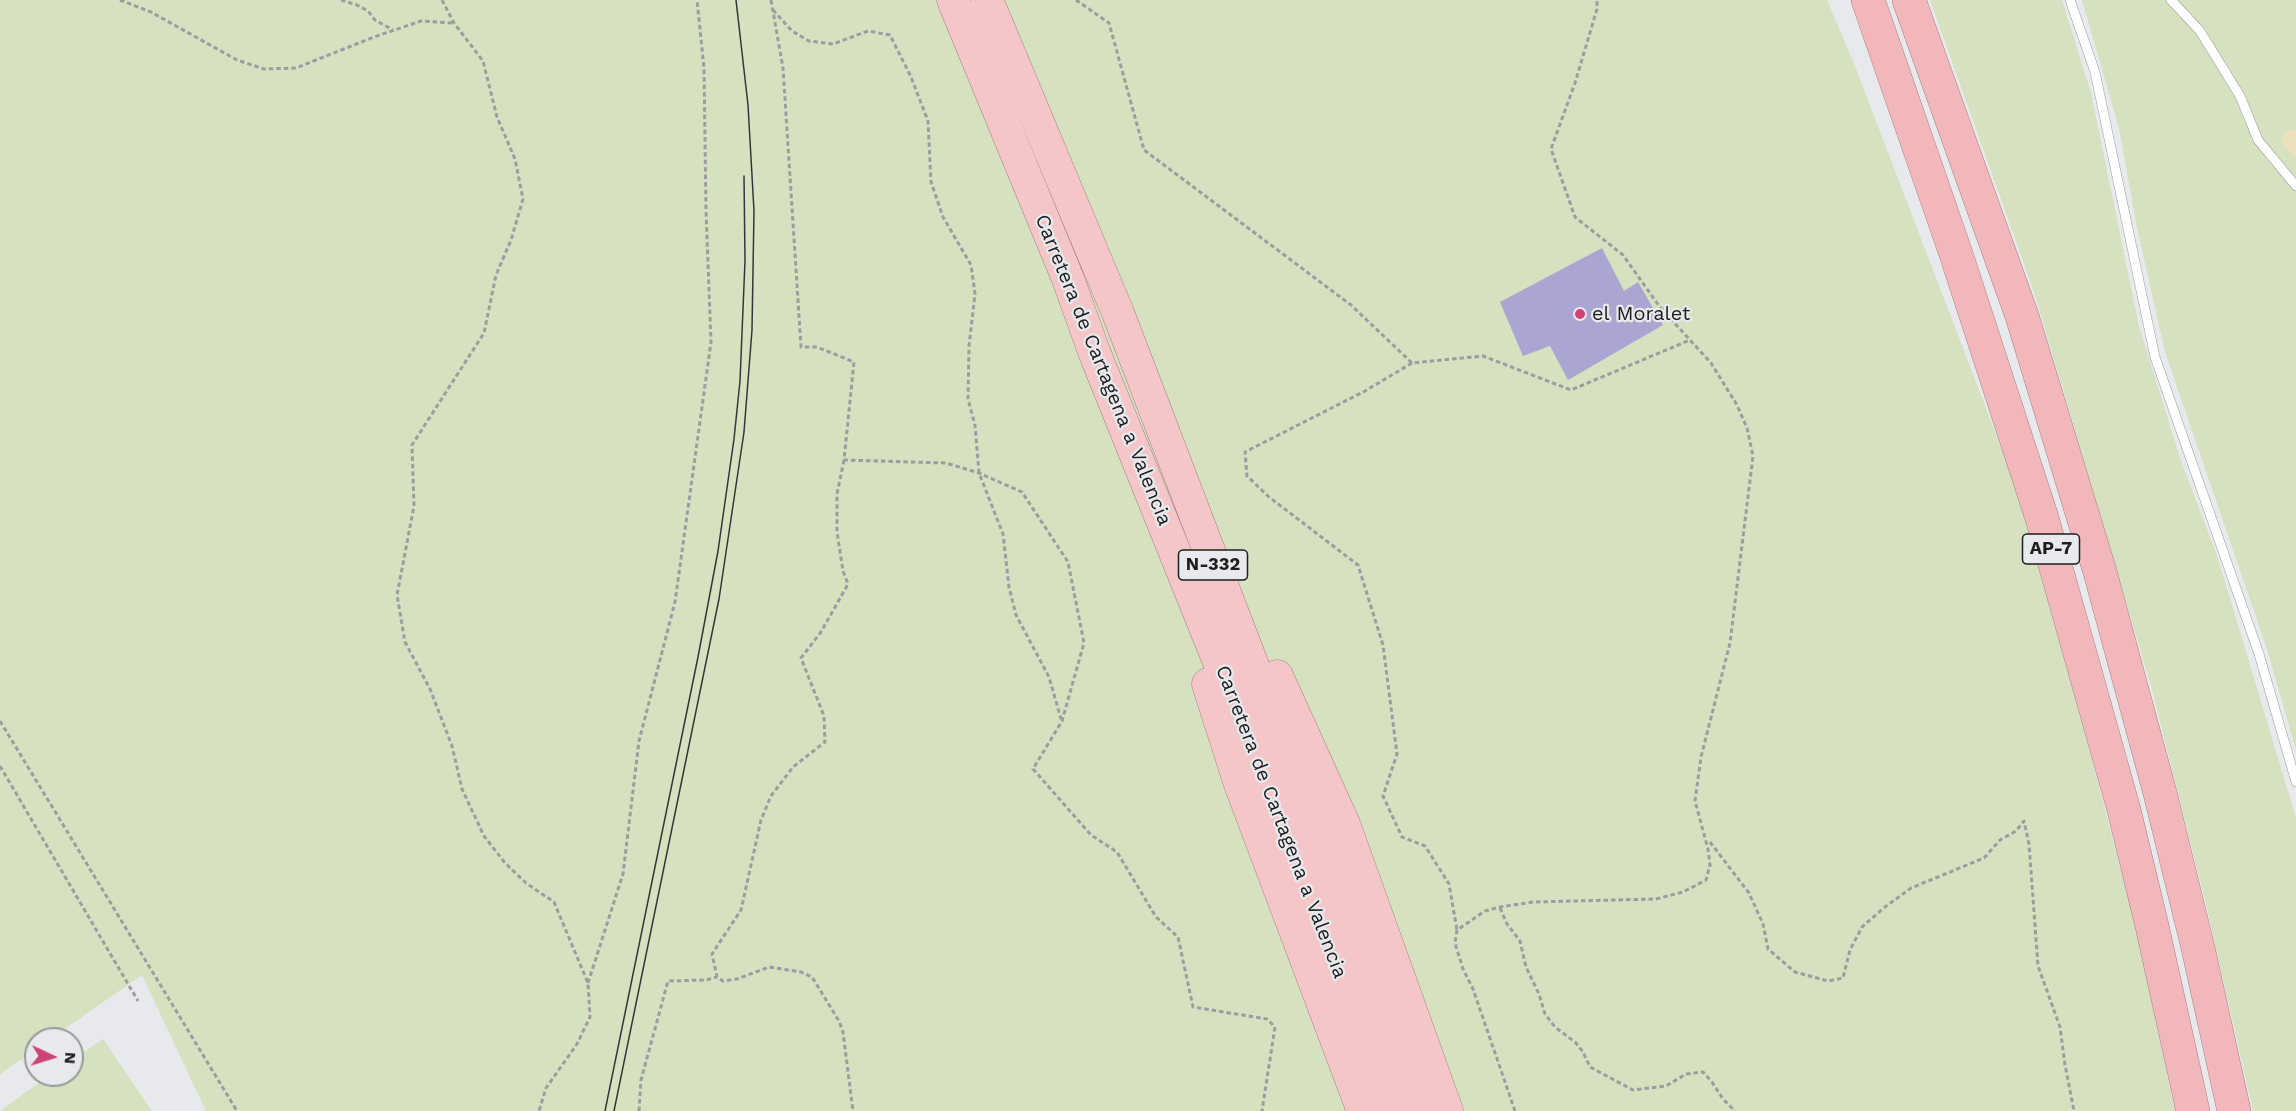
<!DOCTYPE html>
<html>
<head>
<meta charset="utf-8">
<style>
  body { margin:0 }
  #map { position:relative; width:2296px; height:1111px; overflow:hidden; background:#e8e9ec; font-family:"Work Sans",sans-serif }
  canvas { display:block }
  .north { position:absolute; left:24px; top:1027px; width:60px; height:60px; box-sizing:border-box; background:#e8e9ec; border:2px solid #97989a; border-radius:50%; rotate:94deg; font-size:16px; font-weight:700; line-height:24px; text-align:center; color:#1d1e1f }
  .north::after { content:''; display:block; margin:auto; width:21px; height:27px; background:#ce4275; clip-path:polygon(50% 0,100% 100%,50% 72%,0 100%) }
</style>
</head>
<body>
<div id="map">
<canvas width="2296" height="1111"></canvas>
<div class="north">N</div>
</div>
<script>
const g = document.querySelector('canvas').getContext('2d');
g.lineJoin = 'round';
function paint(path, color) {
  g.fillStyle = color;
  g.fill(path, 'evenodd');
}
function toPath(rows) {
  const path = new Path2D();
  for (const r of rows) {
    path.moveTo(r[0], r[1]);
    for (let i = 2; i < r.length; i += 2) path.lineTo(r[i], r[i + 1]);
  }
  return path;
}
function stroke(path, color, width, dash) {
  g.strokeStyle = color;
  g.lineWidth = width;
  g.lineCap = dash ? 'butt' : 'round';
  g.setLineDash(dash || []);
  g.stroke(path);
}
function label(font, color, halo, rows, align = 'center') {
  g.font = font + ' "Work Sans",sans-serif';
  g.lineWidth = 4.5;
  g.setLineDash([]);
  g.textBaseline = 'middle';
  g.strokeStyle = halo;
  g.fillStyle = color;
  for (const [text, x, y, turn = 0] of rows) {
    g.save();
    g.translate(x, y);
    g.rotate((+turn || 0) * Math.PI / 180);
    g.textAlign = isNaN(turn) ? turn : align;
    if (halo) g.strokeText(text, 0, 0);
    g.fillText(text, 0, 0);
    g.restore();
  }
}
paint(toPath([
  [0,0,1827,0,1853,61,2015,484,2078,707,2134,920,2175,1111,206,1111,142,975,50,1039,36,1039,36,1049,0,1074],
  [1930,0,2062,0,2091,93,2139,326,2181,461,2217,555,2296,818,2296,1111,2253,1111,2205,900,2151,686,2034,292],
  [2082,0,2296,0,2296,750,2266,646,2165,352,2136,223,2119,128],
  [103,1039,152,1111,0,1111,50,1075,72,1075,72,1060]
]), '#d5e1bf');
paint(toPath([
  [2292,129,2296,131,2296,156,2289,152,2281,140,2284,133]
]), '#eae0bb');
paint(toPath([
  [1602,248,1624,291,1638,282,1663,325,1568,380,1550,346,1523,356,1500,302]
]), '#aba6d1');
const service = toPath([
  [2070,0,2095,72,2155,357,2259,654,2296,782],
  [2171,0,2200,31,2240,96,2258,140,2296,186]
]);
const trunk = toPath([
  [953,0,1068,279,1095,354,1250,739,1325,932,1390,1111],
  [987,0,1118,313,1387,1016,1421,1111],
  [1277,676,1344,824,1447,1111],
  [1208,684,1240,784,1363,1111]
]);
const motorway = toPath([
  [1868,0,1956,254,2042,518,2124,810,2152,926,2193,1111],
  [1909,0,2022,316,2100,572,2160,793,2198,948,2234,1111]
]);
stroke(service, '#9b9c9e', 10);
stroke(trunk, '#a78184', 33);
stroke(motorway, '#a78184', 34);
stroke(toPath([
  [120,0,151,12,237,60,264,69,296,68,374,37,421,21,453,23],
  [341,0,357,5,368,11,375,20,393,30],
  [442,0,454,23,483,61,497,117,515,159,523,199,511,240,496,275,484,333,412,445,414,506,397,595,405,642,430,689,452,746,462,789,484,836,505,863,526,883,554,902,588,983,590,1017,577,1044,546,1088,539,1111],
  [771,0,783,68,801,347,817,347,854,362,844,460,946,463,979,473,1022,492,1068,562,1084,643,1062,721,1033,769,1091,835,1117,852,1156,917,1178,937,1193,1007,1267,1019,1275,1027,1262,1111],
  [1076,0,1109,23,1144,150,1351,305,1412,363,1483,356,1571,390,1690,340],
  [773,10,792,31,809,41,833,44,868,31,890,35,911,77,928,121,931,182,943,217,971,265,975,294,969,346,968,399,975,425,979,473,1003,534,1009,587,1016,615,1049,677,1061,719],
  [1412,363,1365,391,1245,452,1247,476,1269,497,1358,565,1383,645,1397,754,1383,796,1402,837,1425,846,1449,884,1457,930],
  [844,460,837,494,837,532,843,571,848,584,821,632,801,658,824,716,825,742,793,767,771,796,761,820,741,910,712,954,717,977,723,981,737,979,769,967,801,972,812,977,839,1021,843,1032,853,1111],
  [0,721,237,1111],
  [0,766,138,1001],
  [1710,842,1749,893,1763,924,1768,949,1795,972,1828,981,1843,978,1850,950,1862,927,1885,907,1911,888,1984,858,2000,840,2016,831,2024,821,2029,844,2038,966,2060,1027,2065,1065,2074,1111],
  [1500,908,1507,924,1520,941,1526,967,1539,994,1545,1014,1555,1027,1576,1043,1583,1052,1590,1067,1633,1090,1666,1086,1686,1074,1703,1072,1712,1082,1723,1099,1735,1111],
  [588,983,623,874,639,741,675,602,711,342,706,211,704,68,697,0],
  [639,1111,641,1080,668,981,706,980,717,977],
  [1515,1111,1473,989,1463,969,1455,943,1457,930,1485,911,1500,907,1533,902,1656,899,1683,892,1706,880,1710,865,1708,849,1695,801,1701,757,1730,643,1753,456,1747,428,1737,405,1711,363,1659,306,1623,255,1575,217,1551,149,1575,83,1597,9,1597,0]
]), '#9c9da0', 3, [4.5, 3]);
stroke(service, '#fff', 9);
stroke(trunk, '#f4c6c8', 32);
stroke(motorway, '#f1b7ba', 33);
stroke(toPath([
  [605,1111,698,657,718,551,734,439,740,381,745,261,744,176],
  [614,1111,719,599,744,432,752,330,754,211,748,105,736,0]
]), '#353638', 1.5);
for (const [x, y, r, color] of [
  [1580,314,6,"#ce4275"]
]) {
  const dot = new Path2D();
  dot.arc(x, y, r, 0, 2 * Math.PI);
  g.fillStyle = color;
  g.fill(dot);
  stroke(dot, '#e8e9ec', 2);
}
for (const [x, y, w] of [
  [2051,549,57],
  [1213,565,69]
]) {
  const box = new Path2D();
  box.roundRect(x - w / 2, y - 15, w, 30, 4.5);
  g.fillStyle = '#e8e9ec';
  g.fill(box);
  stroke(box, '#1d1e1f', 1.5);
}
label('bold 18px', '#1d1e1f', null, [
  ["AP-7",2051,549],
  ["N-332",1213,565]
]);
label('20px', '#1d1e1f', '#e8e9ec', [
  ["el Moralet",1592,314]
], 'left');
label('20px', '#1d1e1f', '#e8e9ec', [
  ["Carretera de Cartagena a Valencia",1103,370,68],
  ["Carretera de Cartagena a Valencia",1281,822,69]
]);
</script>
</body>
</html>
